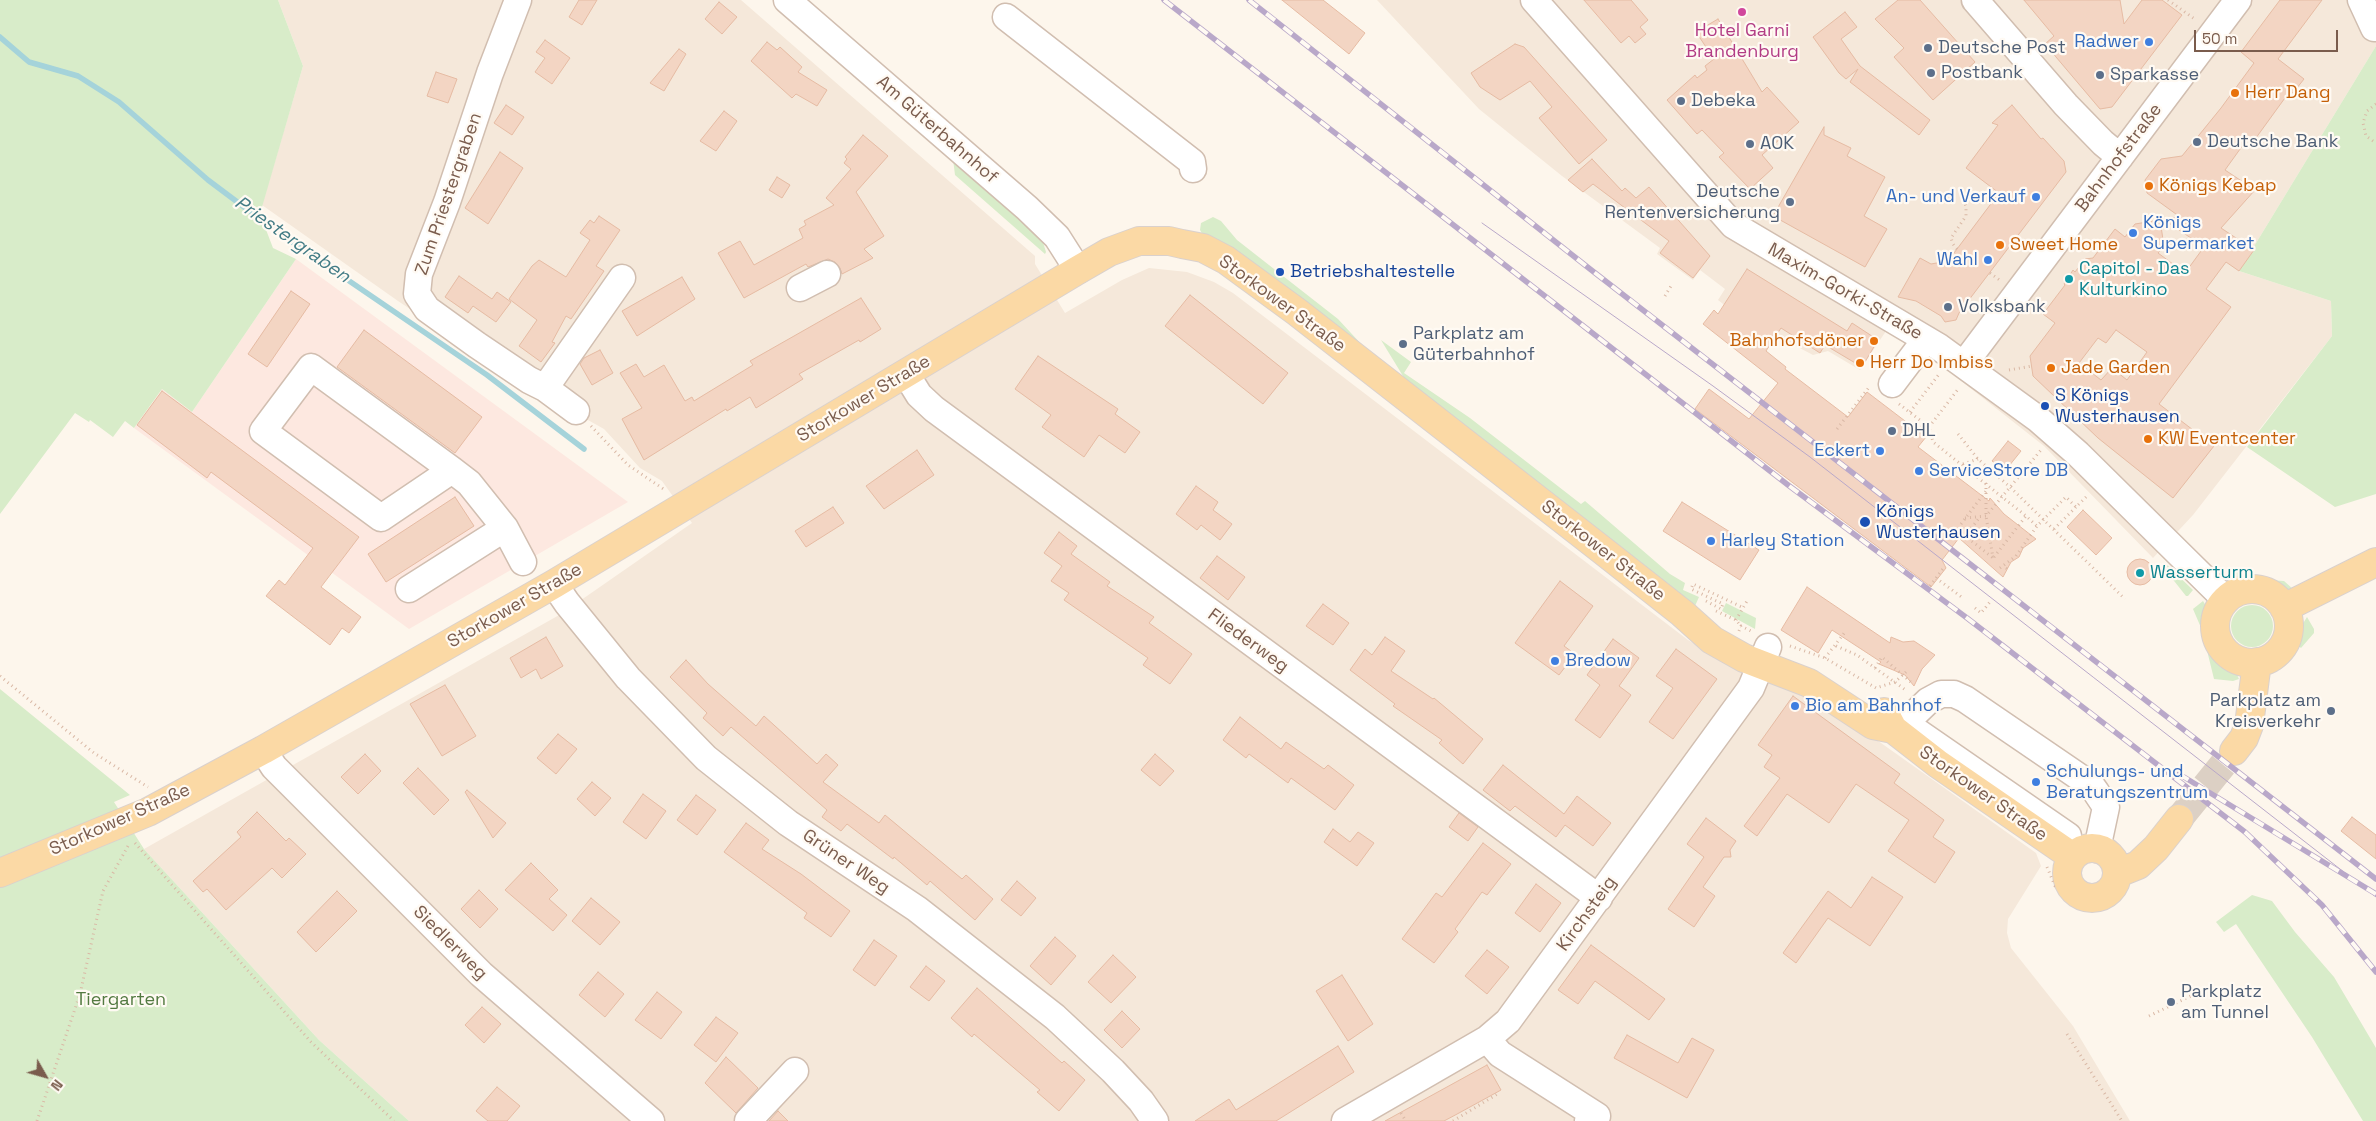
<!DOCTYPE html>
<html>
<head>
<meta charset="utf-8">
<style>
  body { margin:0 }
  #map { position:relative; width:2376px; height:1121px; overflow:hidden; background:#fdf6ec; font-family:"Space Grotesk",sans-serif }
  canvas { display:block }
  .north { position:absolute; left:20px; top:1051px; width:50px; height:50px; -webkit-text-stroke:4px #fffaf3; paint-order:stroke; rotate:128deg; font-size:14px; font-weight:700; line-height:20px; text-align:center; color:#7a5c4d }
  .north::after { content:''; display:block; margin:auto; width:18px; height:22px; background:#7a5c4d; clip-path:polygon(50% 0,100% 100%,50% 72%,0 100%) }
  .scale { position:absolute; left:2194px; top:30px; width:144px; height:22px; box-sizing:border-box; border:2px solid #7a5c4d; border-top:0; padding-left:6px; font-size:15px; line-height:18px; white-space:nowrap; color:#7a5c4d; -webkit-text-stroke:4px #fffaf3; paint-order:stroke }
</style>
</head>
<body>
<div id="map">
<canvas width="2376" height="1121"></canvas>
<div class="north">N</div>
<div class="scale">50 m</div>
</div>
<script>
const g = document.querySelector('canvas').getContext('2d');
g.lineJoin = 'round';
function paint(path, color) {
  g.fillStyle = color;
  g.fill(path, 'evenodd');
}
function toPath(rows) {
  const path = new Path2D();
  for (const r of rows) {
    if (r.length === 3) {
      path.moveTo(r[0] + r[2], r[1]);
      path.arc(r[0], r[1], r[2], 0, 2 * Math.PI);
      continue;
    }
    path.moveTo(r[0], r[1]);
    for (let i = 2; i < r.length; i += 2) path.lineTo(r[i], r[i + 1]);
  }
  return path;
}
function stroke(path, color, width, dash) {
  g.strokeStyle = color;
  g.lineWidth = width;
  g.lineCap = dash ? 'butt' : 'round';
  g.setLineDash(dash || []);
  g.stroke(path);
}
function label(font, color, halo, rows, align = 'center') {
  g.font = font + ' "Space Grotesk",sans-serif';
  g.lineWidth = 4.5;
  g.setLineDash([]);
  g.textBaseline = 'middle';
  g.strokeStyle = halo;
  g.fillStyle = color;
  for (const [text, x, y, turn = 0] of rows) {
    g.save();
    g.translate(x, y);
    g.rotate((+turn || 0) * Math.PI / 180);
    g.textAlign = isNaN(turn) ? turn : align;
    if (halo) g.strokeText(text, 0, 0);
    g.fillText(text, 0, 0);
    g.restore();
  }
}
paint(toPath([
  [278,0,741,0,1035,256,1035,264,1065,313,1122,280,1149,268,1187,272,1214,282,1233,293,1688,640,1732,665,1791,690,1843,716,2036,853,2041,866,2008,919,2007,933,2011,948,2073,1026,2130,1121,409,1121,319,1040,144,849,561,614,692,523,662,481,640,468,604,429,520,382,398,301,262,205,303,66],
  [1377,0,2376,0,2376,46,2239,271,2331,301,2332,336,2193,515,2153,558,2044,446,1932,358,1886,331,1860,370,1828,351,1813,355,1737,315,1718,300,1725,289,1700,270,1693,280,1657,254,1660,248,1562,176,1479,109]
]), '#f5e8da');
paint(toPath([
  [296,259,628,502,409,629,134,428,162,389,192,412]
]), '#fde8e0');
paint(toPath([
  [0,0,278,0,303,66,260,214,273,248,296,259,192,412,162,389,134,428,125,421,113,437,90,420,89,422,75,413,0,514],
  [2376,46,2376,494,2335,507,2247,447,2332,336,2331,301,2239,271],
  [953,159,1041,236,1046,252,1045,254,955,175],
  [1213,217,1221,221,1237,240,1338,319,1363,346,1374,360,1204,237,1200,230,1201,223],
  [1381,340,1411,362,1404,373,1470,418,1581,504,1585,501,1670,574,1685,583,1683,590,1699,597,1695,606,1406,381],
  [2166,564,2193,590,2188,596,2186,596,2167,572,2164,565],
  [2233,570,2255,579,2284,581,2293,589,2282,592,2252,583,2233,582,2224,577],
  [2203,601,2208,609,2211,644,2216,653,2233,666,2239,679,2233,681,2214,679,2202,630,2193,609],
  [1726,603,1756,618,1755,629,1722,611],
  [2252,626,21],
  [2307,617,2314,629,2314,633,2301,648,2296,644,2296,635],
  [0,689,130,795,114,802,144,849,319,1040,409,1121,0,1121],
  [2252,895,2272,901,2295,932,2334,977,2376,1048,2376,1121,2363,1121,2312,1037,2236,924,2224,932,2216,922]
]), '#d8ecc9');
stroke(toPath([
  [0,37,29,62,78,76,119,102,208,180,276,231,487,375,584,449]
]), '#a5d3da', 5.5);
const building = toPath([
  [579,0,597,0,582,25,569,17,579,0],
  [1282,0,1323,0,1365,33,1349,54,1282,0],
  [1584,0,1631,0,1648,20,1640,27,1646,34,1635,43,1629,36,1621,43,1584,0],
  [1898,0,1920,0,1975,62,1933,100,1894,57,1904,48,1875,19,1898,0],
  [2024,0,2120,0,2124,24,2142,0,2162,0,2182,15,2112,107,2100,109,2045,44,2054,36,2024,0],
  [2280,0,2322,0,2278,59,2304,79,2293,93,2290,91,2253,142,2248,138,2225,170,2255,190,2221,228,2254,250,2239,271,2226,262,2206,289,2231,307,2159,404,2214,446,2173,498,2098,438,2033,376,2030,356,2055,323,2043,314,2065,285,2064,284,2073,270,2075,272,2085,259,2093,258,2115,229,2125,237,2135,224,2160,220,2164,246,2158,253,2185,273,2204,247,2163,219,2180,217,2147,193,2145,180,2161,159,2182,156,2221,108,2254,63,2241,52,2280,0],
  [2116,330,2147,352,2127,380,2112,368,2101,380,2079,363,2098,338,2106,343,2116,330],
  [719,2,737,17,722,34,705,19,719,2],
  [1845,12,1857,27,1841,39,1860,66,1930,120,1919,135,1850,82,1858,69,1846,79,1839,73,1813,37,1845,12],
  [1718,19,1762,92,1767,87,1799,122,1762,155,1773,168,1750,189,1719,157,1724,153,1702,130,1697,134,1667,100,1695,75,1697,78,1707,70,1705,66,1714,59,1696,32,1718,19],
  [545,40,570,58,552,84,535,72,545,58,536,52,545,40],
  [767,42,777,50,780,47,802,67,798,72,827,90,817,106,796,94,792,98,751,61,767,42],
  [1515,44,1524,47,1607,140,1579,164,1539,118,1552,107,1530,81,1500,100,1480,87,1471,73,1515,44],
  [679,49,686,54,664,91,650,83,679,49],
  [436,72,457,79,448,103,427,96,436,72],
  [506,105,524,117,512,135,494,123,506,105],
  [2012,105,2041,139,2043,138,2064,161,2066,172,1959,313,1956,320,1945,322,1941,316,1916,301,1898,297,1920,258,1931,264,1948,261,1999,193,1966,168,1998,125,1992,123,2012,105],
  [724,111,737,121,716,151,700,141,724,111],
  [1824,127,1824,135,1851,148,1847,156,1885,177,1864,216,1887,229,1865,267,1773,216,1824,127],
  [863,135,888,156,856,192,884,236,864,249,873,258,842,274,840,268,835,262,828,259,808,267,806,264,744,298,718,253,740,241,754,265,803,238,799,229,806,225,804,221,834,205,826,198,851,169,844,163,847,159,845,157,863,135],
  [500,152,523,168,488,224,465,208,500,152],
  [1592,159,1622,191,1625,188,1636,198,1649,187,1710,256,1693,278,1660,253,1669,241,1593,184,1583,192,1568,180,1592,159],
  [777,177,790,185,782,198,769,190,777,177],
  [599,216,620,230,596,266,604,271,571,319,566,316,552,342,555,343,541,362,519,346,537,320,509,299,532,266,539,260,566,277,590,240,580,233,590,220,594,223,599,216],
  [1747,269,1847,331,1852,323,1878,340,1862,367,1825,345,1820,353,1781,328,1766,351,1786,367,1785,369,1848,417,1867,392,1926,437,1918,447,1989,501,1990,498,2004,514,2036,539,2023,548,2019,557,2011,562,2003,577,1959,538,1942,560,1946,568,1931,587,1695,409,1709,389,1749,419,1778,383,1703,324,1714,310,1718,314,1747,269],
  [459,276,492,299,497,292,511,302,496,322,473,306,468,313,445,297,459,276],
  [682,277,695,299,637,336,622,311,682,277],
  [291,291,310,304,267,367,248,354,291,291],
  [1190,295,1288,373,1263,404,1165,326,1190,295],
  [861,298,881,329,860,342,859,340,799,374,803,379,756,408,750,397,727,411,726,409,644,460,622,419,642,408,620,373,636,364,644,377,664,365,685,401,692,397,694,401,753,365,750,361,861,298],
  [364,330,482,417,455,453,337,367,364,330],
  [600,350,613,373,592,385,580,364,584,358,600,350],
  [1038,356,1118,409,1115,414,1140,432,1125,453,1099,435,1084,457,1042,427,1051,415,1015,389,1038,356],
  [162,391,359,537,321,587,361,617,349,633,342,628,330,645,266,596,279,580,285,585,313,548,211,472,207,478,137,425,162,391],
  [2008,441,2021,451,2005,471,1992,461,2008,441],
  [917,450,934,475,884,509,866,486,917,450],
  [1196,486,1218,502,1213,510,1232,524,1220,540,1201,525,1197,530,1176,514,1196,486],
  [455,497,474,526,386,582,368,554,455,497],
  [1682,502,1759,550,1740,580,1663,531,1682,502],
  [833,507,844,523,806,547,795,531,833,507],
  [2083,510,2112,538,2096,555,2067,527,2083,510],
  [1059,532,1077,546,1071,554,1110,582,1107,586,1154,617,1149,623,1192,654,1170,684,1143,665,1148,658,1064,600,1069,593,1051,581,1062,566,1044,553,1059,532],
  [1217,556,1245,577,1228,600,1200,578,1217,556],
  [2140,572,13],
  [1560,581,1593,606,1564,646,1575,654,1559,675,1515,643,1560,581],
  [1807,587,1890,643,1891,637,1903,642,1914,641,1935,655,1922,669,1914,686,1905,675,1879,664,1881,662,1832,630,1818,653,1781,630,1807,587],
  [1323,604,1349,623,1333,645,1306,626,1323,604],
  [546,637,563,666,541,679,536,669,521,678,510,658,546,637],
  [1385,637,1405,651,1391,671,1433,699,1434,698,1483,739,1463,764,1439,743,1442,740,1393,706,1395,704,1350,670,1365,649,1372,655,1385,637],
  [1613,639,1639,658,1619,686,1631,695,1600,738,1575,720,1600,685,1587,675,1613,639],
  [1676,649,1717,679,1673,739,1649,722,1673,688,1656,676,1676,649],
  [686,660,708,684,756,726,764,716,817,764,826,754,838,765,823,782,879,823,885,815,962,879,966,875,993,899,975,920,930,881,927,885,894,857,893,859,847,824,841,831,822,817,827,810,731,727,723,736,703,718,707,713,670,677,686,660],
  [445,685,476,736,442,756,410,704,445,685],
  [1793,696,1900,774,1894,783,1944,820,1933,837,1955,852,1935,883,1888,851,1909,820,1856,784,1829,823,1787,794,1757,836,1744,826,1780,778,1764,767,1772,755,1758,745,1793,696],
  [1240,717,1281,749,1286,742,1324,769,1328,765,1354,785,1335,810,1291,778,1288,783,1249,754,1246,758,1223,740,1240,717],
  [558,734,577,749,556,774,537,758,558,734],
  [365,754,381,771,358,794,341,777,365,754],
  [1155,754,1174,771,1160,786,1141,770,1155,754],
  [1503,765,1564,814,1577,796,1611,823,1593,846,1565,825,1556,837,1515,806,1510,811,1483,790,1503,765],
  [418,768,449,800,434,815,403,783,418,768],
  [592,782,611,798,595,816,577,799,592,782],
  [467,790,506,823,493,838,465,792,467,790],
  [643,794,666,811,646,839,623,822,643,794],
  [696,795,716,810,697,835,677,820,696,795],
  [257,812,286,841,289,838,306,854,282,878,272,868,226,910,207,889,203,892,193,881,241,837,237,832,257,812],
  [1459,813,1478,827,1468,841,1449,827,1459,813],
  [2352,817,2376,835,2376,859,2341,831,2352,817],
  [1706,818,1736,841,1730,850,1731,857,1724,857,1703,887,1715,896,1694,927,1668,909,1704,857,1687,844,1706,818],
  [746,823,769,840,762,849,801,874,850,911,831,937,804,918,807,913,724,852,746,823],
  [1333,829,1350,842,1358,832,1374,843,1357,866,1324,842,1333,829],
  [1483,843,1511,864,1487,895,1482,892,1455,929,1458,932,1434,963,1402,939,1436,893,1442,897,1483,843],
  [531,863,558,890,549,899,567,915,553,931,505,890,531,863],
  [1872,877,1903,897,1870,946,1828,918,1796,963,1783,953,1828,891,1851,908,1872,877],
  [1017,881,1036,898,1021,916,1001,900,1017,881],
  [1536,884,1561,903,1540,932,1515,913,1536,884],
  [479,890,498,909,480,928,461,909,479,890],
  [337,891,357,911,316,952,297,932,337,891],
  [591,898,620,922,600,945,572,921,591,898],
  [1055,937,1076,956,1051,985,1030,966,1055,937],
  [874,940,897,956,875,986,853,970,874,940],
  [1591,945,1665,999,1649,1020,1595,981,1578,1004,1558,990,1591,945],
  [1487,950,1509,967,1487,994,1465,976,1487,950],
  [1113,955,1136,977,1111,1003,1088,982,1113,955],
  [926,966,945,981,929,1001,910,987,926,966],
  [598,972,624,994,605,1017,579,995,598,972],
  [1342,975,1373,1024,1348,1041,1316,991,1342,975],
  [977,988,1062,1063,1064,1061,1085,1080,1059,1111,1037,1092,1040,1090,974,1034,972,1037,951,1018,977,988],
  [657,992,682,1012,661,1039,635,1020,657,992],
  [482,1007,501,1024,484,1043,465,1025,482,1007],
  [1122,1011,1140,1029,1122,1048,1104,1030,1122,1011],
  [716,1017,738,1033,716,1062,694,1045,716,1017],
  [1627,1035,1678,1063,1692,1038,1714,1050,1687,1098,1614,1058,1627,1035],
  [1338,1046,1354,1072,1276,1121,1195,1121,1229,1099,1236,1110,1338,1046],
  [726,1057,758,1088,736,1113,705,1083,726,1057],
  [1487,1065,1501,1090,1459,1113,1444,1121,1385,1121,1487,1065],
  [497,1087,520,1106,507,1121,488,1121,476,1111,497,1087],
  [778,1111,788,1121,769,1121,778,1111]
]);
paint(building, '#f3d5c3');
stroke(building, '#e6bba3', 1);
stroke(toPath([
  [2179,819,2234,751]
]), '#dcd0c4', 28, [28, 14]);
const minor = toPath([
  [518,0,490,73,447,202,419,274,417,294,427,309,477,345,529,380,545,388,576,411],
  [787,0,1027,208,1057,237,1078,270],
  [1534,0,1733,225,1939,347,2038,419,2078,454,2226,600],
  [1975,0,2066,105,2103,143,2120,157],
  [2361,0,2374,28],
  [1006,17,1192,162,1193,169],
  [800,288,827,274],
  [1964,364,2238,0],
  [906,374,919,395,934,409,1599,898],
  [1892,384,1926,339],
  [545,388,622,278],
  [452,470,381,518,263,431,311,367,452,470,469,483,505,528,523,562],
  [554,584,567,603,628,678,706,758,788,823,917,909,1055,1017,1113,1071,1141,1101,1155,1121],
  [409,589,505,528],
  [1897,731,1928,701,1941,694,1954,694,1965,699,2091,785,2096,792,2106,807,2097,849],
  [1902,731,1916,731,2068,836],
  [263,750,274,767,481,974,651,1121],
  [1487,1039,1500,1054,1597,1116,1588,1121],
  [748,1121,795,1071],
  [1345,1121,1487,1039,1508,1021,1751,688,1768,647]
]);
const major = toPath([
  [2252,626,37],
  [2284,608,2376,562],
  [1884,712,1893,729,1938,764,2073,857],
  [2234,751,2244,738,2249,725,2257,662],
  [2092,873,25],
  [0,873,148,812,263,750,554,584,1078,270,1109,252,1139,241,1169,241,1182,244,1203,248,1226,260,1297,312,1602,550,1682,613,1712,640,1744,658,1809,683,1873,725,1893,729],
  [2118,873,2138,865,2156,848,2179,819]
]);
stroke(minor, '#d1beb0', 29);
stroke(major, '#dad1cd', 30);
stroke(toPath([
  [2168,0,2196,20],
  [2376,104,2367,111,2363,123,2366,136,2376,143],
  [1957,249,1953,244,1951,238,1966,216,1966,206,1961,194],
  [1990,273,2001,281],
  [1665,296,1671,286],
  [2009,370,2032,366],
  [1899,404,1929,427,1933,442,2026,516],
  [1910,412,1940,373],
  [591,426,628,465,665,490],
  [1929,427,1959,388],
  [1837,429,1870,386],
  [1918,431,1925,423],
  [1958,434,1978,459,2010,487,2125,599],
  [1963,464,1978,459],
  [1986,483,1986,516,1993,558],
  [1965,518,1986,516,2041,450],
  [1961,524,1986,491],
  [2054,529,2076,507],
  [1965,536,1980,517],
  [1968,538,1993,558],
  [1994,557,2026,516,2037,526],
  [2000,568,2016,556,2037,526,2066,497,2076,507,2088,495],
  [2006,568,2010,571],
  [1936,578,1963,598],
  [1930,586,1945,566],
  [1706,601,1721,609,1723,604,1691,589,1693,584,1744,608],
  [1975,608,1981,613,1990,602],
  [1716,611,1736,620,1741,626],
  [1736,620,1747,601],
  [1739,631,1741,626,1753,632],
  [1790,646,1825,658,1876,688,1895,682,1906,672],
  [1836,646,1857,655,1907,691],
  [1825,658,1845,632],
  [1875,668,1882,657,1913,684],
  [0,676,94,753,148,787],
  [135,843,311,1042,394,1121],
  [2047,867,2055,886,2068,896],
  [2149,1016,2199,992],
  [2067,1034,2122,1121],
  [1401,1113,1406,1121],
  [37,1121,80,994,103,891,128,846],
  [1453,1121,1499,1093]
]), '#d9b8a5', 3, [1, 4]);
stroke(minor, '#fff', 26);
stroke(major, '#fbd9a5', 28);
stroke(toPath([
  [1482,223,1713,386,1810,457,2376,897]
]), '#b9a8c9', 1);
const rail = toPath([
  [1164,0,1788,485,1967,618,2245,832,2322,905,2376,972],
  [1249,0,1590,269,2376,879],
  [2179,774,2376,894]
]);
stroke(rail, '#b9a8c9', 5.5);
stroke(rail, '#fffaf3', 4, [11]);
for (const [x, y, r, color] of [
  [1742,12,5,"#d1479c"],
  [2149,42,5,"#3f7fe0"],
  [1928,48,5,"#5c6f8a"],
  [1931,73,5,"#5c6f8a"],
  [2100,75,5,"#5c6f8a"],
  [2235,93,5,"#e8710a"],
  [1681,101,5,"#5c6f8a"],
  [2197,142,5,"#5c6f8a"],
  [1750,144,5,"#5c6f8a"],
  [2149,186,5,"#e8710a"],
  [2036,197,5,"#3f7fe0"],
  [1790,202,5,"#5c6f8a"],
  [2133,233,5,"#3f7fe0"],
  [2000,245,5,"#e8710a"],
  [1988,260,5,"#3f7fe0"],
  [1280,272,5,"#1a4fb4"],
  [2069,279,5,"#0f9aa8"],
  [1948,307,5,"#5c6f8a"],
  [1874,341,5,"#e8710a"],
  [1403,344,5,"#5c6f8a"],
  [1860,363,5,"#e8710a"],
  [2051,368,5,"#e8710a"],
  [2045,406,5,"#1a4fb4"],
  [1892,431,5,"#5c6f8a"],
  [2148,439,5,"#e8710a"],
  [1880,451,5,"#3f7fe0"],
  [1919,471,5,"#3f7fe0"],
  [1865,522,6,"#1a4fb4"],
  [1711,541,5,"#3f7fe0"],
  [2140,573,5,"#0f9aa8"],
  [1555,661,5,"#3f7fe0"],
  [1795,706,5,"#3f7fe0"],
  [2331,711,5,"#5c6f8a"],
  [2036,782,5,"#3f7fe0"],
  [2171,1002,5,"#5c6f8a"]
]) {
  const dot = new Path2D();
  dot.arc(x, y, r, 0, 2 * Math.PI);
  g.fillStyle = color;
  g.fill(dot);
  stroke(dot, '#fffaf3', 2);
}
label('18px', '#b23c85', '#fffaf3', [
  ["Hotel Garni",1742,31],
  ["Brandenburg",1742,52]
]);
label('18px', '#366cbe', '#fffaf3', [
  ["Radwer",2139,42,"right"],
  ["An- und Verkauf",2026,197,"right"],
  ["Königs",2143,223],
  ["Supermarket",2143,244],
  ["Wahl",1978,260,"right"],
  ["Eckert",1870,451,"right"],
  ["ServiceStore DB",1929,471],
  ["Harley Station",1721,541],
  ["Bredow",1565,661],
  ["Bio am Bahnhof",1805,706],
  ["Schulungs- und",2046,772],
  ["Beratungszentrum",2046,793]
], 'left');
label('18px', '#4e5e75', '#fffaf3', [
  ["Deutsche Post",1938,48],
  ["Postbank",1941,73],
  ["Sparkasse",2110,75],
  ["Debeka",1691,101],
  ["Deutsche Bank",2207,142],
  ["AOK",1760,144],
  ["Deutsche",1780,192,"right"],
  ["Rentenversicherung",1780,213,"right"],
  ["Volksbank",1958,307],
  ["Parkplatz am",1413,334],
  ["Güterbahnhof",1413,355],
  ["DHL",1902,431],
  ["Parkplatz am",2321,701,"right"],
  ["Kreisverkehr",2321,722,"right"],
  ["Parkplatz",2181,992],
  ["am Tunnel",2181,1013]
], 'left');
label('18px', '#c56008', '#fffaf3', [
  ["Herr Dang",2245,93],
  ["Königs Kebap",2159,186],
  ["Sweet Home",2010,245],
  ["Bahnhofsdöner",1864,341,"right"],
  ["Herr Do Imbiss",1870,363],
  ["Jade Garden",2061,368],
  ["KW Eventcenter",2158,439]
], 'left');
label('18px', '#7a5c4d', '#fffaf3', [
  ["Am Güterbahnhof",937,130,41],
  ["Bahnhofstraße",2119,158,-53],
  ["Zum Priestergraben",449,194,-71],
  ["Maxim-Gorki-Straße",1845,292,30],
  ["Storkower Straße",1282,304,36],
  ["Storkower Straße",864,399,-31],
  ["Storkower Straße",1603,551,38],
  ["Storkower Straße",515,606,-30],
  ["Fliederweg",1248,641,36],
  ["Storkower Straße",1983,794,35],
  ["Storkower Straße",120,820,-24],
  ["Grüner Weg",846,862,34],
  ["Kirchsteig",1587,914,-54],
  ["Siedlerweg",450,943,45]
]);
label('18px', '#0d838f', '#fffaf3', [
  ["Capitol - Das",2079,269],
  ["Kulturkino",2079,290],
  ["Wasserturm",2150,573]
], 'left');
label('18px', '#164399', '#fffaf3', [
  ["Betriebshaltestelle",1290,272],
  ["S Königs",2055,396],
  ["Wusterhausen",2055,417],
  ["Königs",1876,512],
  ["Wusterhausen",1876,533]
], 'left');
label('18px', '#537a41', '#fffaf3', [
  ["Tiergarten",121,1000]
]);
label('italic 19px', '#437c86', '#fffaf3', [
  ["Priestergraben",292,240,35]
]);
</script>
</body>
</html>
